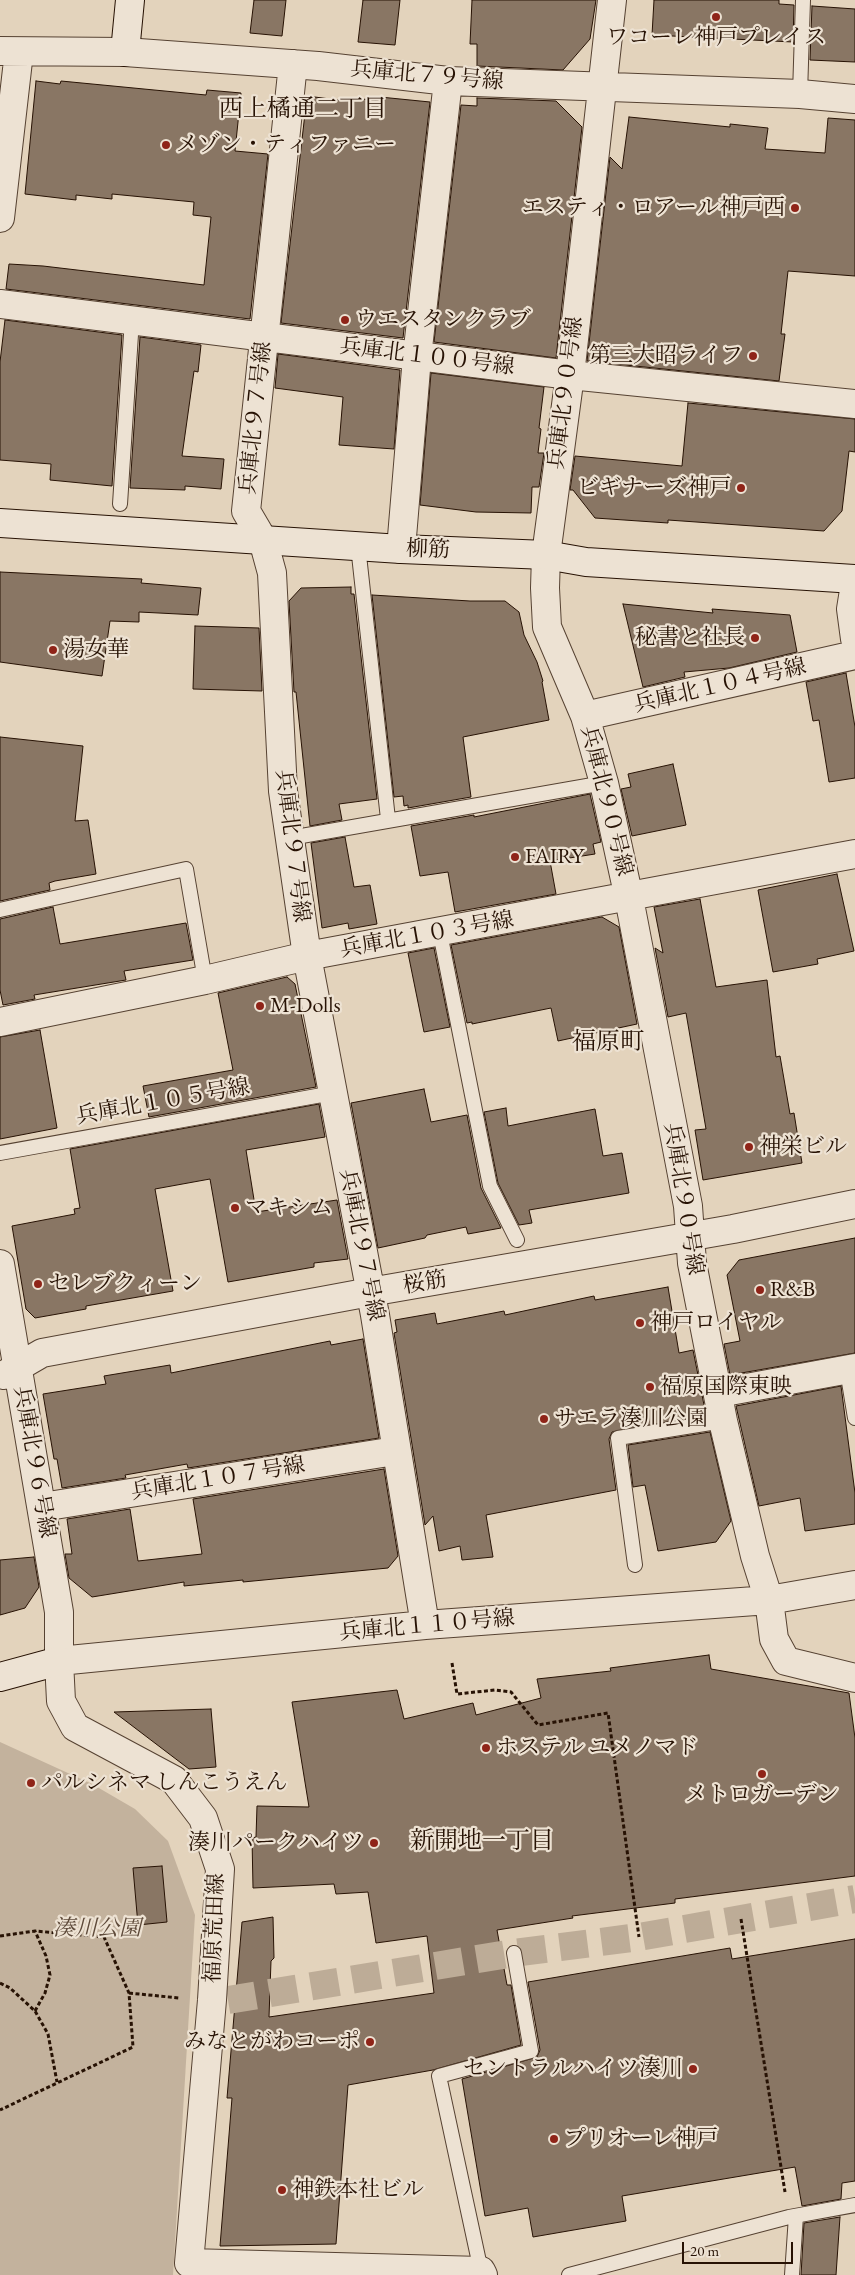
<!DOCTYPE html>
<html>
<head>
<meta charset="utf-8">
<style>
  body { margin:0 }
  #map { position:relative; width:855px; height:2275px; overflow:hidden; background:#e3d3bc; font-family:"EB Garamond",serif }
  canvas { display:block }
  .scale { position:absolute; left:682px; top:2242px; width:111px; height:22px; box-sizing:border-box; border:2px solid #271204; border-top:0; padding-left:6px; font-size:15px; line-height:18px; white-space:nowrap; color:#271204; -webkit-text-stroke:4px #ede2d3; paint-order:stroke }
</style>
</head>
<body>
<div id="map">
<canvas width="855" height="2275"></canvas>
<div class="scale">20 m</div>
</div>
<script>
const g = document.querySelector('canvas').getContext('2d');
g.lineJoin = 'round';
function paint(path, color) {
  g.fillStyle = color;
  g.fill(path, 'evenodd');
}
function toPath(rows) {
  const path = new Path2D();
  for (const r of rows) {
    path.moveTo(r[0], r[1]);
    for (let i = 2; i < r.length; i += 2) path.lineTo(r[i], r[i + 1]);
  }
  return path;
}
function stroke(path, color, width, dash) {
  g.strokeStyle = color;
  g.lineWidth = width;
  g.lineCap = dash ? 'butt' : 'round';
  g.setLineDash(dash || []);
  g.stroke(path);
}
function label(font, color, halo, rows, align = 'center') {
  g.font = font + ' "EB Garamond","Noto Serif JP",serif';
  g.lineWidth = 4.5;
  g.setLineDash([]);
  g.textBaseline = 'middle';
  g.strokeStyle = halo;
  g.fillStyle = color;
  for (const [text, x, y, turn = 0] of rows) {
    g.save();
    g.translate(x, y);
    g.rotate((+turn || 0) * Math.PI / 180);
    g.textAlign = isNaN(turn) ? turn : align;
    if (halo) g.strokeText(text, 0, 0);
    g.fillText(text, 0, 0);
    g.restore();
  }
}
paint(toPath([
  [0,1742,92,1784,135,1809,168,1841,195,1915,173,2275,0,2275]
]), '#c3b29d');
const building = toPath([
  [254,0,286,0,282,36,250,33,254,0],
  [363,0,400,0,395,45,358,42,363,0],
  [472,0,596,0,590,39,563,70,477,66,477,44,470,44,472,0],
  [654,0,779,0,779,4,794,5,793,42,652,35,654,0],
  [812,6,855,9,855,62,810,60,812,6],
  [36,81,60,84,61,81,206,95,207,90,241,93,235,151,268,154,250,319,6,289,9,264,43,266,204,285,211,217,193,215,194,202,112,194,112,199,76,195,76,200,25,194,36,81],
  [307,96,353,102,354,98,380,101,380,97,430,102,403,338,281,323,307,96],
  [477,98,556,101,582,127,556,358,434,342,461,105,477,106,477,98],
  [629,117,730,127,730,124,768,128,765,149,825,153,828,118,855,120,855,276,788,271,781,334,785,334,779,381,587,361,610,157,622,169,629,117],
  [5,320,122,335,112,486,50,480,51,464,0,460,0,362,5,320],
  [140,337,201,345,198,372,194,371,182,456,224,459,221,489,185,486,185,490,130,488,140,337],
  [278,354,400,370,394,449,339,445,343,397,275,388,278,354],
  [431,373,544,387,539,428,541,429,538,453,544,453,539,487,532,487,531,513,476,512,420,505,431,373],
  [688,403,855,419,855,452,849,451,842,511,824,531,668,520,668,523,595,518,573,490,570,490,575,456,682,466,688,403],
  [0,572,142,579,141,583,201,588,198,615,139,612,139,622,110,621,102,676,0,662,0,572],
  [351,587,351,594,354,594,377,799,339,804,342,820,310,826,296,692,294,692,289,601,301,588,351,587],
  [372,595,470,601,505,601,519,612,524,635,537,662,543,681,542,682,549,720,463,737,471,797,408,808,408,805,404,806,403,796,394,797,372,595],
  [623,604,713,613,712,609,790,615,797,652,729,668,684,672,685,677,643,687,623,604],
  [195,626,259,628,262,691,193,689,195,626],
  [846,673,855,727,855,778,829,782,819,720,813,721,806,682,846,673],
  [0,737,83,746,75,821,88,820,96,874,55,881,49,883,50,890,0,901,0,737],
  [673,764,686,825,632,836,621,789,631,787,628,774,673,764],
  [590,794,601,842,593,844,595,854,550,861,556,894,455,912,448,872,420,876,411,826,474,815,474,817,590,794],
  [345,837,354,887,370,885,377,924,349,929,348,923,322,928,311,843,345,837],
  [837,874,854,951,817,959,818,964,773,972,758,890,837,874],
  [700,899,716,987,767,980,776,1057,780,1056,790,1114,794,1113,802,1163,703,1180,695,1130,706,1129,686,1013,668,1017,655,948,663,953,654,907,700,899],
  [53,907,60,944,186,923,193,960,124,971,126,980,34,995,35,999,3,1005,0,990,0,919,53,907],
  [602,917,619,927,637,1024,558,1041,551,1008,472,1024,472,1022,467,1023,451,945,602,917],
  [434,948,450,1027,424,1032,408,953,434,948],
  [287,977,295,984,316,1087,149,1117,143,1086,233,1070,218,993,287,977],
  [40,1030,57,1128,0,1139,0,1037,40,1030],
  [424,1089,431,1122,467,1115,481,1188,501,1228,468,1234,466,1227,427,1235,425,1238,378,1248,351,1103,424,1089],
  [319,1104,325,1137,246,1150,256,1212,337,1200,348,1259,314,1263,314,1267,228,1282,210,1179,155,1189,173,1291,86,1306,86,1309,35,1318,26,1309,12,1226,75,1214,74,1209,80,1208,70,1149,319,1104],
  [506,1108,508,1126,595,1109,603,1156,622,1153,629,1193,529,1210,532,1223,519,1225,498,1183,484,1112,506,1108],
  [855,1238,855,1353,730,1375,724,1344,740,1341,727,1275,739,1260,855,1238],
  [668,1287,679,1353,693,1350,706,1415,612,1432,609,1439,616,1490,486,1515,493,1557,462,1560,460,1546,439,1551,433,1516,425,1525,394,1333,397,1332,395,1320,435,1313,437,1324,504,1311,505,1315,594,1296,595,1300,668,1287],
  [363,1339,379,1438,188,1468,187,1464,125,1475,126,1478,62,1488,57,1459,54,1459,43,1394,106,1384,104,1376,170,1365,171,1373,330,1341,331,1345,363,1339],
  [841,1386,855,1493,855,1524,805,1531,800,1498,759,1506,736,1406,841,1386],
  [710,1432,731,1521,716,1542,658,1551,645,1485,633,1487,628,1445,710,1432],
  [384,1469,398,1556,388,1568,243,1582,243,1580,184,1586,184,1582,92,1597,69,1578,65,1554,72,1554,67,1519,130,1509,138,1561,202,1554,193,1499,384,1469],
  [34,1557,39,1587,25,1608,0,1615,0,1560,34,1557],
  [709,1655,711,1669,849,1693,855,1738,855,1876,675,1899,675,1903,572,1916,573,1918,497,1930,507,1985,511,1985,521,2045,433,2070,348,2085,336,2244,220,2246,232,2098,227,2098,242,1922,273,1917,274,1958,271,1961,269,2017,434,1993,427,1936,376,1943,368,1892,336,1894,334,1884,253,1888,252,1838,256,1837,257,1806,309,1807,292,1702,397,1690,404,1719,473,1703,476,1715,541,1698,537,1679,611,1671,610,1668,709,1655],
  [211,1709,216,1767,189,1769,114,1712,211,1709],
  [162,1866,167,1922,138,1925,133,1868,162,1866],
  [855,1939,855,2181,842,2183,841,2199,802,2206,795,2167,622,2196,626,2221,533,2237,528,2208,485,2216,462,2079,537,2057,540,2050,528,1982,730,1948,732,1959,855,1939],
  [840,2217,836,2275,801,2275,804,2223,840,2217]
]);
paint(building, '#897664');
stroke(building, '#271204', 1);
stroke(toPath([
  [228,2000,514,1953,639,1937,855,1899]
]), '#bdac97', 28, [28, 14]);
const lane = toPath([
  [800,94,803,0],
  [120,504,132,319],
  [358,546,388,819],
  [290,838,604,783],
  [0,910,186,869,205,980],
  [440,933,490,1186,517,1240],
  [0,1153,333,1093],
  [847,1370,855,1418],
  [635,1565,618,1438,723,1421],
  [481,2271,439,2076,531,2051,514,1953],
  [569,2275,789,2217,855,2205],
  [792,2275,796,2216]
]);
const street = toPath([
  [612,0,570,375,546,555,545,588,547,627,585,716,604,783,629,898,688,1206,692,1263,723,1421,755,1556,769,1600,774,1639,786,1661,855,1678],
  [0,51,125,52,318,66,448,81,800,94,855,99],
  [293,64,246,511,263,540,272,573,283,791,307,956,375,1315,425,1625],
  [0,218,19,52],
  [0,304,570,375,855,404],
  [401,549,417,357,448,81],
  [855,584,851,609,855,639],
  [585,716,855,655],
  [0,1022,205,980,307,956,855,854],
  [0,1264,59,1612,59,1661,61,1701,75,1727,174,1780,203,1818,220,1869,212,2000,189,2263,481,2271,483,2275],
  [4,1375,42,1353,370,1292,733,1229,855,1204],
  [719,1393,855,1368],
  [42,1507,395,1451],
  [59,1661,425,1625,769,1600,855,1585]
]);
const secondary = toPath([
  [125,52,130,0],
  [0,523,401,549,546,555,586,562,855,579],
  [0,1677,59,1661]
]);
stroke(lane, '#564232', 16);
stroke(street, '#564232', 30);
stroke(secondary, '#271204', 30);
stroke(toPath([
  [452,1663,457,1694,495,1690,511,1692,538,1725,608,1713,639,1937],
  [741,1919,785,2192],
  [0,1936,35,1931,104,1937,129,1993,133,2047,0,2110],
  [0,1983,10,1988,35,2011,48,2034,57,2082],
  [129,1993,179,1998],
  [35,2011,45,1993,50,1975,46,1956,35,1931]
]), '#271204', 3, [4, 2.5]);
stroke(lane, '#ede2d3', 14);
stroke(street, '#ede2d3', 28);
stroke(secondary, '#ede2d3', 28);
for (const [x, y, r, color] of [
  [716,17,5,"#8f2418"],
  [166,145,5,"#8f2418"],
  [795,208,5,"#8f2418"],
  [345,320,5,"#8f2418"],
  [753,356,5,"#8f2418"],
  [741,488,5,"#8f2418"],
  [755,638,5,"#8f2418"],
  [53,650,5,"#8f2418"],
  [515,857,5,"#8f2418"],
  [260,1006,5,"#8f2418"],
  [749,1147,5,"#8f2418"],
  [235,1208,5,"#8f2418"],
  [38,1284,5,"#8f2418"],
  [760,1290,5,"#8f2418"],
  [640,1323,5,"#8f2418"],
  [650,1387,5,"#8f2418"],
  [544,1419,5,"#8f2418"],
  [486,1748,5,"#8f2418"],
  [762,1774,5,"#8f2418"],
  [31,1783,5,"#8f2418"],
  [374,1843,5,"#8f2418"],
  [370,2042,5,"#8f2418"],
  [693,2069,5,"#8f2418"],
  [554,2139,5,"#8f2418"],
  [282,2190,5,"#8f2418"]
]) {
  const dot = new Path2D();
  dot.arc(x, y, r, 0, 2 * Math.PI);
  g.fillStyle = color;
  g.fill(dot);
  stroke(dot, '#ede2d3', 2);
}
label('22px', '#271204', '#ede2d3', [
  ["ワコーレ神戸プレイス",716,38,"center"],
  ["メゾン・ティファニー",176,145],
  ["エスティ・ロアール神戸西",785,208,"right"],
  ["ウエスタンクラブ",355,320],
  ["第三大昭ライフ",743,356,"right"],
  ["ビギナーズ神戸",731,488,"right"],
  ["秘書と社長",745,638,"right"],
  ["湯女華",63,650],
  ["FAIRY",525,857],
  ["M-Dolls",270,1006],
  ["神栄ビル",759,1147],
  ["マキシム",245,1208],
  ["セレブクィーン",48,1284],
  ["R&B",770,1290],
  ["神戸ロイヤル",650,1323],
  ["福原国際東映",660,1387],
  ["サエラ湊川公園",554,1419],
  ["ホステル ユメノマド",496,1748],
  ["パルシネマ しんこうえん",41,1783],
  ["メトロガーデン",762,1795,"center"],
  ["湊川パークハイツ",364,1843,"right"],
  ["みなとがわコーポ",360,2042,"right"],
  ["セントラルハイツ湊川",683,2069,"right"],
  ["プリオーレ神戸",564,2139],
  ["神鉄本社ビル",292,2190]
], 'left');
label('22px', '#271204', '#ede2d3', [
  ["兵庫北７９号線",427,76,5],
  ["兵庫北１００号線",427,357,7],
  ["兵庫北９０号線",566,393,-83],
  ["兵庫北９７号線",256,418,-84],
  ["柳筋",428,550,2],
  ["兵庫北１０４号線",720,686,-13],
  ["兵庫北９０号線",606,801,76],
  ["兵庫北９７号線",292,846,83],
  ["兵庫北１０３号線",427,935,-10],
  ["兵庫北１０５号線",163,1102,-10],
  ["兵庫北９０号線",683,1199,81],
  ["兵庫北９７号線",361,1245,79],
  ["桜筋",425,1283,-10],
  ["兵庫北９６号線",34,1462,80],
  ["兵庫北１０７号線",218,1479,-9],
  ["兵庫北１１０号線",427,1626,-5],
  ["福原荒田線",215,1928,-88]
]);
label('italic 22px', '#5e4a3a', '#ede2d3', [
  ["湊川公園",97,1929]
]);
label('24px', '#271204', '#ede2d3', [
  ["西上橘通二丁目",303,109],
  ["福原町",608,1042],
  ["新開地一丁目",482,1841]
]);
</script>
</body>
</html>
